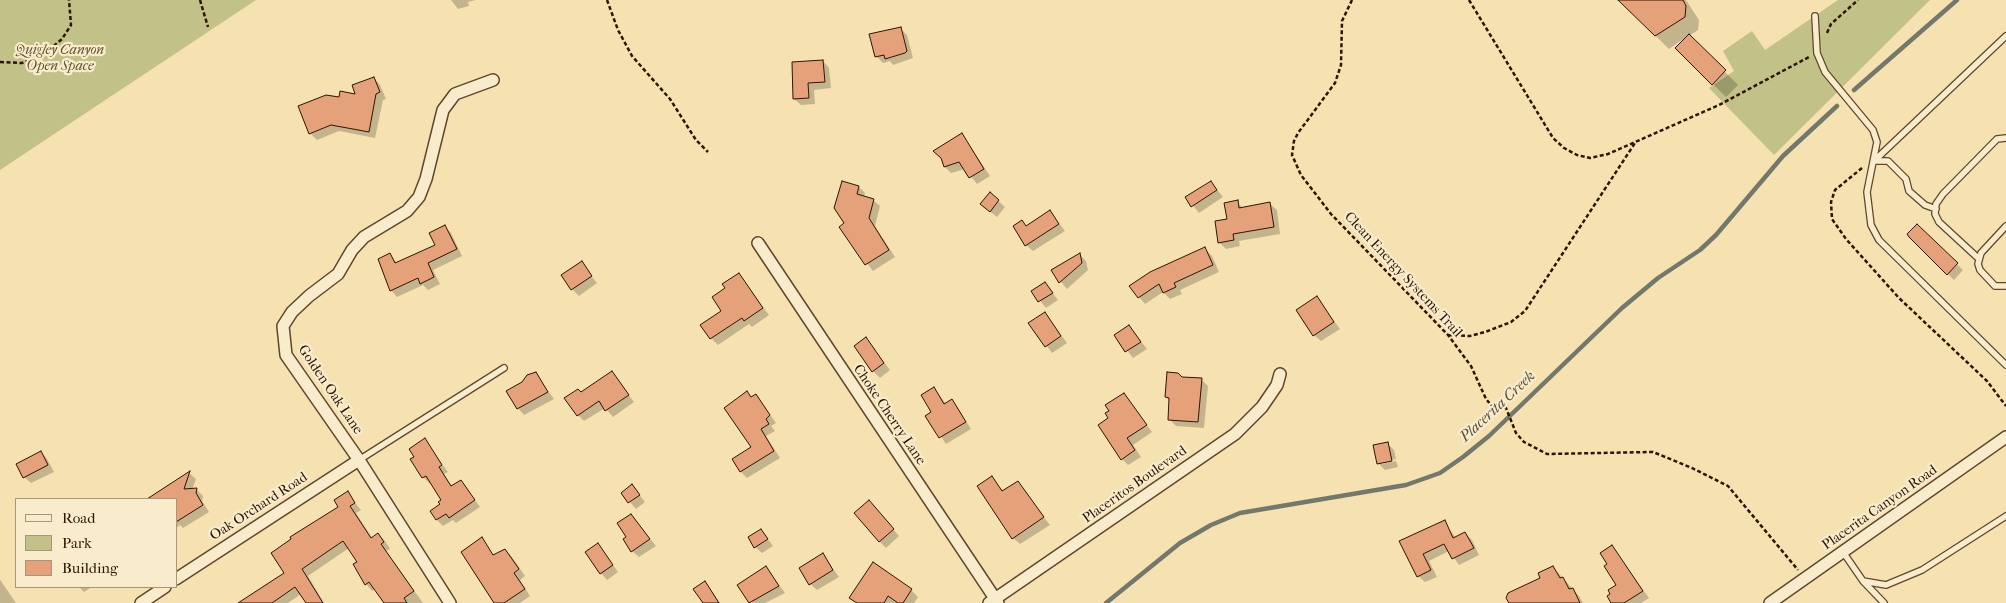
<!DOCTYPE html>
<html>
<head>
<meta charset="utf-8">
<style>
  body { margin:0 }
  #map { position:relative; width:2006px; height:603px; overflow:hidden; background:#f6e1b1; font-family:"IM FELL French Canon",serif }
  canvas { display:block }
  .legend { position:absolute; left:15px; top:498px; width:162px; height:90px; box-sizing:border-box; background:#f9eccc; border:1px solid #a7967a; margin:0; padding:6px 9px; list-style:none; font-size:15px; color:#2d1400 }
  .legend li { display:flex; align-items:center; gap:10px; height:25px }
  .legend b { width:25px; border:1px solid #a7967a }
</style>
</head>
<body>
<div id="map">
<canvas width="2006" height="603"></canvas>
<ul class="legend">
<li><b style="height:6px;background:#f9eccc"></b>Road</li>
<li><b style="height:14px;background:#c2c187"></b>Park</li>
<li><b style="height:14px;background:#e5a179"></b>Building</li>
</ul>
</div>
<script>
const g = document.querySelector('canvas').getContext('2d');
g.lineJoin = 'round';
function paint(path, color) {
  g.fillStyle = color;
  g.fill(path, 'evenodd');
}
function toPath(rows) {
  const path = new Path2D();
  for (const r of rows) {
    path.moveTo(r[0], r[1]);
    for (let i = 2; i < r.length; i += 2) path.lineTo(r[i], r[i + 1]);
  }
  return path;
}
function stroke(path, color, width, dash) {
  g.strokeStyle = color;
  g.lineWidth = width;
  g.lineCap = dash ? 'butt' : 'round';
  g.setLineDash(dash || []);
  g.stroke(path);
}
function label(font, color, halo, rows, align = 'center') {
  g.font = font + ' "IM FELL French Canon",serif';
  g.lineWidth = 4.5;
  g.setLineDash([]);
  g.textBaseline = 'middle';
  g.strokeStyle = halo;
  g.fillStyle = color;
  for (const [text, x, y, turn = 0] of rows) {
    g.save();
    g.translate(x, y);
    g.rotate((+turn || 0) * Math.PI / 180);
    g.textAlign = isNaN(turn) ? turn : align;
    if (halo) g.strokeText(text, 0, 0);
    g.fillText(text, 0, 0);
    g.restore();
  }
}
paint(toPath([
  [0,0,256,0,0,170],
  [1838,0,1930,0,1774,155,1709,88,1734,71,1723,51,1752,31,1765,50]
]), '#c2c187');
paint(toPath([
  [451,0,476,0,468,2,469,6,458,9],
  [1619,0,1686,0,1699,20,1698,30,1689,36,1738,85,1726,97,1676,48,1683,39,1669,49],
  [900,28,907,35,913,58,893,65,890,61,883,63,876,56],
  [823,61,829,68,831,88,814,90,815,104,801,105,794,99],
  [374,78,380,85,386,99,383,100,375,138,339,131,317,140,310,133,340,98,356,95],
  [962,134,990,176,977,184,965,169,951,173,945,167],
  [1211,182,1223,197,1199,213,1187,198],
  [859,187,865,193,864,197,873,200,880,206,875,226,895,257,873,271,847,237,846,223],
  [990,194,1005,207,997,217,988,210],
  [1237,202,1243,208,1270,204,1277,210,1280,234,1239,241,1240,246,1226,249,1219,242],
  [1050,212,1065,231,1033,251,1026,245,1022,222,1027,227],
  [444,226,451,233,462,256,433,270,440,284,428,290,423,285,397,297,391,290,390,255,398,264,436,245],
  [1917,226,1963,270,1954,280,1910,237],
  [1205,249,1212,256,1219,272,1180,290,1182,294,1170,299,1163,292,1145,304,1139,297],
  [1080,255,1086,261,1088,270,1067,289,1052,271],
  [581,263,597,283,579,296,572,289],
  [739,275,769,315,752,327,749,324,718,345,711,338,723,311,726,288],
  [1045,283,1058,300,1046,308,1032,291],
  [1317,298,1340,329,1321,341,1314,335],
  [1045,313,1067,343,1052,353,1030,323],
  [1129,326,1147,349,1133,358,1115,335],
  [866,339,890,370,880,378,873,371],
  [535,373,554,399,524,415,518,408],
  [612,373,634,402,613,417,605,408,584,421,578,415,581,394],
  [1181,378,1201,379,1208,386,1204,428,1176,426,1169,419,1170,401,1166,397],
  [934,388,946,404,951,401,958,408,971,429,946,444,927,416,933,412],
  [1124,394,1152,432,1133,445,1141,457,1128,465,1122,459,1110,418,1111,411],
  [756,395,776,423,771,426,775,431,766,436,780,458,747,478,740,471,753,448,752,398],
  [424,440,448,472,444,474,452,487,461,481,480,507,456,523,453,520,443,526,437,520,443,500,432,482,430,484,423,477,415,457],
  [1388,444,1394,450,1396,459,1381,462,1381,464,1396,461,1398,467,1385,470,1378,463],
  [41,452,47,459,54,472,31,483,24,477],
  [189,473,196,479,192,490,197,490,203,496,202,501,209,512,183,528,180,525,176,528,176,499,149,499],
  [992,477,1004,492,1017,483,1050,525,1020,544,1013,538],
  [347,493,361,510,356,513,372,538,378,534,385,541,390,549,386,551,423,603,386,603,376,588,372,591,366,584,359,562,349,548,308,576,324,603,308,603,301,594,288,603,254,603,286,573,340,507],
  [622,493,638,493,645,502,636,509],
  [875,508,899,536,886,548,879,541],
  [631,515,656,546,639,557,632,551,628,537],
  [1444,522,1456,538,1465,533,1472,540,1479,555,1459,565,1449,551,1429,561,1437,577,1425,582,1418,576,1401,542],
  [761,530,773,546,762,553,755,547],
  [481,539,494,555,505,550,512,557,525,576,520,580,530,596,520,603,496,603],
  [598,544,618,572,607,580,601,573],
  [1612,547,1649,598,1641,603,1613,603,1618,586,1609,564],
  [823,555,839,577,817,590,810,584],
  [874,564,911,590,918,597,914,603,856,603,851,598],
  [766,567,785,593,765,603,752,603],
  [1553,567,1579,596,1583,603,1510,603],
  [0,580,1,581,16,603,0,603],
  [705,583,711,590,720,603,704,603],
  [79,587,92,587,84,592]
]), '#0003');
stroke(toPath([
  [1854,90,1957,0],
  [1106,603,1180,543,1211,525,1240,513,1406,485,1440,473,1463,457,1489,436,1622,308,1658,278,1700,250,1716,235,1783,156,1837,106]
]), '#73786d', 4.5);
const building = toPath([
  [1618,0,1683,0,1686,6,1685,17,1655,36,1618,0],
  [901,27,907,51,905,53,885,59,884,55,875,57,869,34,901,27],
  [1689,34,1726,70,1712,85,1675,48,1689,34],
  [823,60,825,82,808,83,809,98,793,99,792,62,823,60],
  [374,77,380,92,376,94,369,132,331,125,309,134,298,106,326,95,339,97,340,91,355,94,352,85,374,77],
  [962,133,984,169,969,178,959,162,944,167,941,158,933,151,962,133],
  [842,181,859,186,857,194,874,199,869,218,889,250,865,265,839,227,844,223,834,208,842,181],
  [1211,181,1217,190,1191,207,1185,197,1211,181],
  [990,192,999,200,990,212,980,204,990,192],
  [1238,200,1239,208,1270,202,1274,227,1233,234,1234,240,1218,243,1215,221,1227,219,1224,203,1238,200],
  [1050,210,1059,224,1025,246,1013,226,1022,220,1026,226,1050,210],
  [1917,224,1958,263,1947,275,1909,237,1907,234,1917,224],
  [445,225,457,249,428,263,434,277,420,284,418,278,390,291,378,259,390,253,395,263,435,245,429,233,445,225],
  [1205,247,1213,265,1174,283,1176,287,1163,293,1159,284,1138,298,1129,286,1150,272,1205,247],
  [1080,253,1082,263,1059,283,1051,270,1080,253],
  [582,261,592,276,571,290,561,275,582,261],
  [739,273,763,308,744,321,742,318,710,339,700,325,721,311,712,297,725,288,722,284,739,273],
  [1045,282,1053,293,1038,302,1031,291,1045,282],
  [1317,296,1334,322,1313,336,1296,310,1317,296],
  [1045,312,1061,336,1045,347,1028,323,1045,312],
  [1129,325,1141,342,1125,352,1114,335,1129,325],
  [866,337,884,363,872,372,854,346,866,337],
  [612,371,629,395,605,411,599,401,577,416,564,398,578,389,581,392,612,371],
  [536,372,548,392,517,409,506,391,522,382,527,375,536,372],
  [1167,372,1178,373,1182,377,1202,378,1198,422,1168,420,1169,398,1165,397,1167,372],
  [934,387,944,404,952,399,966,422,939,438,925,416,931,412,921,395,934,387],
  [747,391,751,397,756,394,770,415,766,419,769,424,761,429,774,451,740,472,732,459,751,447,724,408,747,391],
  [1124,393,1147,425,1127,438,1135,450,1121,460,1098,425,1108,418,1105,413,1109,411,1105,405,1124,393],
  [425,438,442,465,439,467,451,486,461,480,475,500,449,518,446,514,436,520,430,511,440,504,438,502,441,500,426,476,422,478,410,459,414,457,409,449,425,438],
  [1388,442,1392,461,1377,464,1373,445,1388,442],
  [41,451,48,465,23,478,16,464,41,451],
  [190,471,184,489,197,488,196,493,203,505,176,522,176,499,147,499,190,471],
  [992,476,1002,491,1018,481,1044,517,1012,539,977,486,992,476],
  [632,484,640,495,628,503,621,493,632,484],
  [348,491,355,503,350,506,371,538,378,533,384,542,381,544,414,591,404,598,407,603,384,603,369,582,365,585,353,564,357,562,343,541,302,569,323,603,306,603,295,587,272,603,238,603,284,573,271,553,291,539,290,537,338,507,334,500,348,491],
  [869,500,894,529,879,542,854,513,869,500],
  [631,514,650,539,631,552,623,539,626,537,617,523,631,514],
  [1445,520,1453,538,1465,532,1474,548,1452,559,1444,544,1423,554,1431,570,1417,577,1399,541,1445,520],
  [761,529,768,539,754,548,748,537,761,529],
  [482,537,493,555,505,549,519,569,514,573,525,589,504,603,494,603,461,552,482,537],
  [598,543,613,565,600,574,585,552,598,543],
  [1612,545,1643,591,1624,603,1611,603,1607,596,1610,594,1608,590,1616,585,1604,566,1607,564,1600,553,1612,545],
  [823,553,833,570,809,585,799,568,823,553],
  [873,562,912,589,903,603,898,603,888,596,884,603,857,603,849,598,873,562],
  [766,566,779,586,749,603,737,585,766,566],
  [1553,566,1560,578,1563,577,1569,589,1573,588,1580,603,1509,603,1506,598,1508,593,1540,578,1538,573,1553,566],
  [705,581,719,603,703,603,693,589,705,581]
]);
paint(building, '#e5a179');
stroke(building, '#2d1400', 1);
const service = toPath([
  [1815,16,1817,53,1825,72,1873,130,1877,142,1867,192,1871,225,1879,240,2006,365],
  [1874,161,2006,36],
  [1874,161,1888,161,1906,179,1909,191,1925,205,1936,209],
  [2006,226,1981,253,1978,264,1980,270,1995,286,2006,286],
  [1978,258,1939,222,1935,214,1936,204,1943,194,1997,139,2006,138],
  [359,460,504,368],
  [1843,552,1863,581,1886,585,1922,570,2006,516],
  [1863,581,1884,603]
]);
const minor = toPath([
  [758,243,998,603],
  [176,579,359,460],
  [141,603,165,587],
  [450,603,359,460,286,355,283,326,292,312,309,296,338,274,352,250,364,237,407,211,419,197,426,179,443,110,455,94,493,80],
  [989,603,1235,434,1262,407,1277,385,1280,374],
  [1770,603,2006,437]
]);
stroke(service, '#5f472c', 8);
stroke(minor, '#5f472c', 14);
stroke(toPath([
  [200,0,208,27],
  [607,0,618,30,632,56,670,99,696,140,708,152],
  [1352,0,1342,21,1341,65,1335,83,1298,133,1294,141,1292,155,1301,175,1331,214,1448,335,1471,366,1486,399,1491,405,1506,408,1516,433,1524,442,1547,454,1653,452,1692,468,1728,486,1798,570],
  [1469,0,1553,138,1564,148,1577,155,1590,158,1608,154,1719,105,1809,57],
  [1827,33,1831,24,1858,0],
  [0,62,22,63,43,55,62,39,71,25,69,0],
  [1862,168,1835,190,1831,202,1832,219,1846,239,1899,298,1987,381,2006,406],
  [1448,335,1470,336,1485,332,1511,322,1525,311,1635,143]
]), '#2d1400', 2.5, [4, 2.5]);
stroke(service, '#f9eccc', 5.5);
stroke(minor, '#f9eccc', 11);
label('italic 14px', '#61512f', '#f9eccc', [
  ["Quigley Canyon",60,51],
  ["Open Space",60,67]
]);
label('14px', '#2d1400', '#f9eccc', [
  ["Clean Energy Systems Trail",1403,275,47],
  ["Golden Oak Lane",330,390,56],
  ["Choke Cherry Lane",889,415,56],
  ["Placeritos Boulevard",1135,485,-35],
  ["Oak Orchard Road",259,507,-33],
  ["Placerita Canyon Road",1880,508,-35]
]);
label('italic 15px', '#564e40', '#f9eccc', [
  ["Placerita Creek",1498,407,-43]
]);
</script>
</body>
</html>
